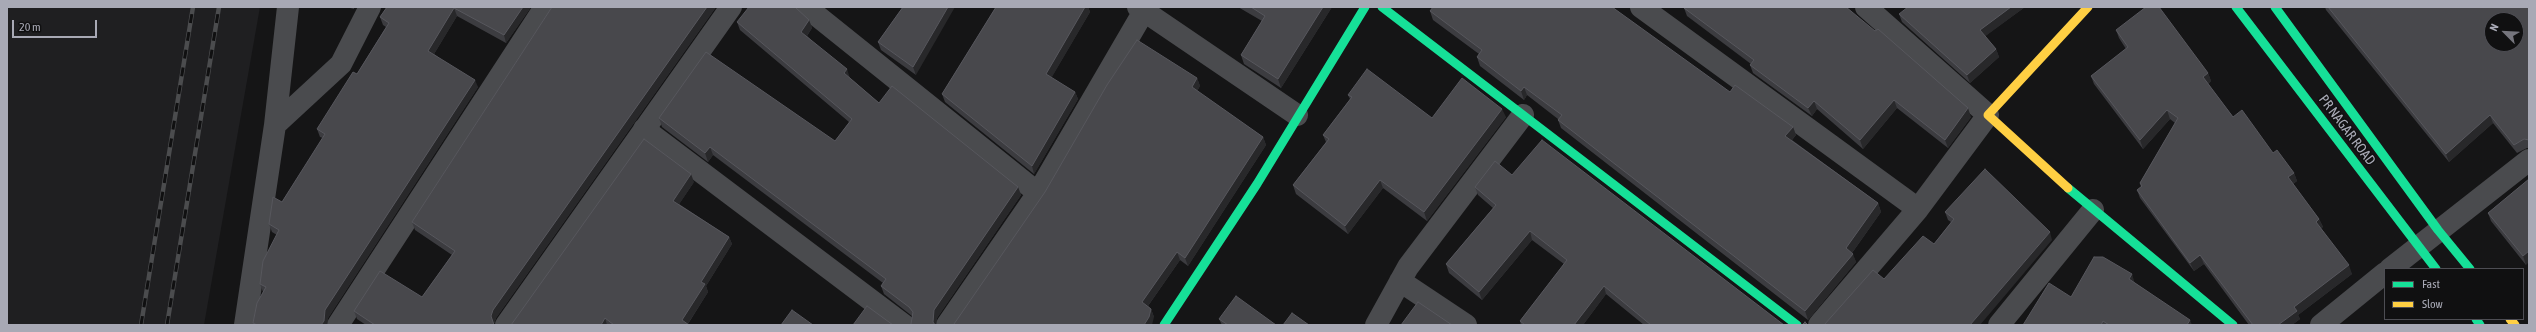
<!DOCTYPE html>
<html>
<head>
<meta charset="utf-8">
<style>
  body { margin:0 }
  #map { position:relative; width:2536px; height:332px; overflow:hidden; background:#151516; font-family:"Asap Condensed",sans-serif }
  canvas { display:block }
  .frame { position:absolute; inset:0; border:8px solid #a8a9b5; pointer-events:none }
  .legend { position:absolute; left:2384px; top:268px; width:140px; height:52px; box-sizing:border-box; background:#101011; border:1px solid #4d4d53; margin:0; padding:5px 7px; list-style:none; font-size:12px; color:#a8a9b5 }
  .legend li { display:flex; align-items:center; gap:8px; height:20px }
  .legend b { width:20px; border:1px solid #4d4d53 }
  .north { position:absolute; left:2484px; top:12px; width:40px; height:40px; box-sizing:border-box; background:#101011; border:1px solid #4d4d53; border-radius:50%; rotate:294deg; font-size:11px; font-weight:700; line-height:16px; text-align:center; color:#a8a9b5 }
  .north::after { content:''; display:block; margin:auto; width:14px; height:18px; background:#75757d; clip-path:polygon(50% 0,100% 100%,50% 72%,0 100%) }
  .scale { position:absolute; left:12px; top:20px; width:85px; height:18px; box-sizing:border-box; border:2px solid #a8a9b5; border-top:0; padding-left:5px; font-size:12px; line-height:14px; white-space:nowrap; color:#a8a9b5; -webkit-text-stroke:3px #101011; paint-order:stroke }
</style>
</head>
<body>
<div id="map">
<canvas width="2536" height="332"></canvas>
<div class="frame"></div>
<ul class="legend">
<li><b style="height:5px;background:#16e098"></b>Fast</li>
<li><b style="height:5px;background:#ffcf43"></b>Slow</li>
</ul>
<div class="north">N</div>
<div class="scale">20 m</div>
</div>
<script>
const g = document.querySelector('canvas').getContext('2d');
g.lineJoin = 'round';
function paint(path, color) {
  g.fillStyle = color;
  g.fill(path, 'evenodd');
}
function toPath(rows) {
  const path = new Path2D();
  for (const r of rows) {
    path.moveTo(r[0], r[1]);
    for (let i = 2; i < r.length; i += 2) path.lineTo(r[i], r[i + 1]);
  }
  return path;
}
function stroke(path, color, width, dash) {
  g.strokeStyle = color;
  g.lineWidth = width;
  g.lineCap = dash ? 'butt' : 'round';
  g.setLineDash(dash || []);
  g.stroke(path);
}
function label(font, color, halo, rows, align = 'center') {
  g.font = font + ' "Asap Condensed",sans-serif';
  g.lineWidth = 3;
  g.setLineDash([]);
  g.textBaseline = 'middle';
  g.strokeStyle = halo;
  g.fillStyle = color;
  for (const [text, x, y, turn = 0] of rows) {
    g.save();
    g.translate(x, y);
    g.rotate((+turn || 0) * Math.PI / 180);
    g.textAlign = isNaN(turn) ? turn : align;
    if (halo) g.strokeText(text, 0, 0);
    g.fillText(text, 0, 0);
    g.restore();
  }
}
paint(toPath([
  [7,7,260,7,204,325,7,325]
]), '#1f1f21');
stroke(toPath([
  [806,7,1038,193],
  [1138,7,1297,115],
  [1641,7,1918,209],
  [275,125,341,64,370,7],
  [644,129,904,325],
  [2390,269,2529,160],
  [1400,281,1466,325],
  [245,325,275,125,288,7],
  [338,325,545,7],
  [506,325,731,7],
  [947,325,1038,193,1144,11],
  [1376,325,1408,267,1523,115],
  [1819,325,1918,209,1988,115,1866,7],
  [1999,325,2093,210],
  [2321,325,2385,273]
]), '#4a4b4e', 22);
stroke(toPath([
  [1382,7,1797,325],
  [2236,7,2436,269],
  [2275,7,2438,230,2470,269],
  [2068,188,2233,325],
  [2476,319,2480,325],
  [1164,325,1257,184,1365,7]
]), '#16e098', 9);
stroke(toPath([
  [2068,188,1988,115,2088,7],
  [2510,319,2515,325]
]), '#ffcf43', 9);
const rail = toPath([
  [141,325,193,7],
  [167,325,219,7]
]);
stroke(rail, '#4b4c4e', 4.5);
stroke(rail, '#101011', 3, [9]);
paint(toPath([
  [346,7,354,7,354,9],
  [387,7,531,7,506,43,457,16,434,54,478,87,328,318,327,325,254,325,253,323,263,292,260,284,277,235,272,232,269,224,282,202,323,138,320,137,317,129,357,74,386,27,383,25,380,17],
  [552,7,716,7,496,318,494,324,494,325,366,325,357,319,354,311,422,297,452,255,415,230,412,222],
  [903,7,916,75,881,50,878,42],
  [996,7,1088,7,1090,12,1051,78,1075,92,1078,99,1034,174,945,102,942,94],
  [1238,7,1332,7,1281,88,1244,64,1241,55,1262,21],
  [2025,7,1985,36,1996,49,1999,57,1970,83,1902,22,1899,14],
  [2325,7,2529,7,2529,148,2527,148,2517,153,2493,123,2449,162,2326,10],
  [1684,8,1971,117,1948,148,1897,108,1863,149,1817,109,1812,116,1753,73,1750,65,1751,64,1687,16],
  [1430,11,1730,92,1793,127,1796,135,1792,140,1878,203,1881,212,1852,253,1856,262,1808,320,1561,128,1558,120,1558,119,1527,95,1524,100,1480,66,1477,57,1479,54,1433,20],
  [809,20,812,28,807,36,850,78,879,103,1018,187,1021,195,937,318,936,325,910,325,911,324,912,316,884,294,881,286,883,283,713,155,708,162,662,127,659,118,835,141,849,122,740,30,737,22],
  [2116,30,2208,73,2211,81,2208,84,2233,117,2273,153,2294,173,2297,181,2293,184,2319,219,2323,227,2321,228,2352,274,2298,315,2300,319,2292,325,2249,325,2204,264,2194,271,2140,198,2137,190,2141,187,2140,183,2175,123,2170,119,2143,149,2094,84,2091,76,2126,49,2119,38],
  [1197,78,1200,86,1197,91,1263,137,1266,145,1188,266,1180,260,1148,306,1151,309,1154,317,953,325],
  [1348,95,1432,118,1506,117,1427,221,1383,188,1348,234,1296,194,1293,185,1326,142,1323,135,1350,99],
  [1512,175,1784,325,1644,325,1606,294,1583,325,1521,325,1520,321,1564,264,1532,240,1482,300,1449,273,1446,264,1493,208,1478,195,1475,187],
  [2529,179,2526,265,2491,221,2488,213],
  [694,182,679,204,729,237,732,244,706,286,708,292,688,324,689,325,511,325],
  [1945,212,2052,240,1884,279,1934,244,1951,222,1948,220],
  [2135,283,2192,325,2023,325,2071,297],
  [1219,319,1276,325,1222,325]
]), '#3c3c40');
paint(toPath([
  [523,7,531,7,506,43,504,35],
  [707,7,716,7,496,318,494,324,491,316,493,310],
  [948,7,955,7,916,75,913,67],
  [1085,7,1088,7,1090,12,1049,82,1046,74],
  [1323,7,1332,7,1281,88,1278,79],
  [2011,7,2025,7,1983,38,1980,30],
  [454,8,457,16,431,59,428,51],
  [809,20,812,28,804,40,801,32],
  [1996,49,1999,57,1970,83,1967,75],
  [847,69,850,78,847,82,844,73],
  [2208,73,2211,81,2206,85,2203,77],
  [1197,78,1200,86,1195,95,1192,87],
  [475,80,478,87,328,318,327,325,321,325,325,310],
  [1524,87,1527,95,1524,100,1521,91],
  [1075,92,1078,99,1034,174,1032,166],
  [1894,100,1897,108,1863,149,1860,140],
  [1814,101,1817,109,1812,116,1808,108],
  [1968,108,1971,117,1948,148,1945,140],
  [1502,109,1506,117,1427,221,1424,212],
  [2167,110,2170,119,2143,149,2140,140],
  [2490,115,2493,123,2449,162,2446,154],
  [1793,127,1796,135,1788,144,1785,136],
  [1263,137,1266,145,1188,266,1185,258],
  [710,147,713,155,708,162,705,153],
  [2294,173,2297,181,2291,185,2288,177],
  [691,174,694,182,676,209,673,201],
  [1380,180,1383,188,1348,234,1345,226],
  [1018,187,1021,195,937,318,936,325,934,325,933,322,934,310],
  [1878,203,1881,212,1849,257,1846,248],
  [2319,219,2323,227,2319,230,2316,222],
  [1530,231,1532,240,1482,300,1479,292],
  [2050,232,2052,240,1980,325,1970,325],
  [729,237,732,244,706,286,708,292,687,325,682,320,701,282],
  [2529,251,2529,262,2526,265,2523,256],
  [1177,252,1180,260,1145,310,1142,302],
  [1853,254,1856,262,1808,320,1805,311],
  [2200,255,2204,264,2194,271,2190,263],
  [2349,265,2352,274,2298,315,2300,319,2292,325,2278,325,2294,307],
  [2132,274,2135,284,2129,279],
  [1604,286,1606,294,1583,325,1574,325],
  [1151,309,1154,317,1152,325,1144,325],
  [605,318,607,325,601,325],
  [2190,320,2192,325,2187,325]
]), '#28282a');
const building = toPath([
  [387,7,523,7,504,35,454,8,428,51,475,80,325,310,324,321,321,325,257,325,253,323,257,303,266,287,260,284,263,261,279,230,269,224,273,197,282,202,325,134,317,129,353,72,357,74,389,23,380,17,387,7],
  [552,7,707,7,493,310,491,316,494,325,375,325,354,311,380,271,422,297,455,251,412,222,552,7],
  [749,7,795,7,809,20,801,32,847,69,844,73,879,103,892,86,1018,187,934,310,933,322,935,325,910,325,911,324,913,312,909,307,881,286,886,279,710,147,705,153,659,118,706,52,835,141,852,119,737,22,749,7],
  [903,7,948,7,913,67,878,42,903,7],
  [996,7,1085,7,1046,74,1075,92,1032,166,942,94,996,7],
  [1251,7,1323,7,1278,79,1241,55,1265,16,1251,7],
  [1433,7,1612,7,1730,92,1735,85,1793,127,1785,136,1878,203,1846,248,1853,254,1805,311,1558,120,1562,115,1524,87,1521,91,1477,57,1482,50,1430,11,1433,7],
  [1685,7,1846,7,1875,31,1878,29,1968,108,1945,140,1894,100,1860,140,1814,101,1808,108,1750,65,1754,60,1684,8,1685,7],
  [1908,7,2011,7,1980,30,1996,49,1967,75,1899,14,1908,7],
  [2146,7,2159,7,2208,73,2203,77,2233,117,2242,110,2273,153,2277,150,2294,173,2288,177,2319,219,2316,222,2349,265,2294,307,2297,311,2278,325,2253,325,2200,255,2190,263,2137,190,2142,186,2140,183,2178,118,2167,110,2140,140,2091,76,2128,47,2116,30,2146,7],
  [2328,7,2529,7,2529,140,2524,139,2514,145,2490,115,2446,154,2328,7],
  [2492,20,2516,20,2516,44,2492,44,2492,20],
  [1137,40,1197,78,1192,87,1263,137,1185,258,1177,252,1142,302,1151,309,1149,317,1144,325,953,325,954,324,1045,192,1107,85,1137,40],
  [1367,69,1432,118,1462,78,1502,109,1424,212,1380,180,1345,226,1293,185,1329,139,1323,135,1352,97,1348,95,1367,69],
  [644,139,691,174,673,201,729,237,701,282,705,284,682,320,689,325,614,325,605,318,601,325,511,325,644,139],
  [1542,140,1784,325,1651,325,1604,286,1574,325,1525,325,1520,321,1567,260,1530,231,1479,292,1446,264,1496,205,1475,187,1495,161,1512,175,1542,140],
  [1985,169,2050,232,1970,325,1824,325,1873,270,1884,279,1923,236,1934,244,1954,219,1945,212,1985,169],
  [2529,179,2529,251,2523,256,2488,213,2529,179],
  [2094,257,2103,257,2132,274,2129,279,2190,320,2187,325,2109,325,2103,321,2101,325,2023,325,2049,283,2071,297,2094,257],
  [1236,296,1276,325,1228,325,1219,319,1236,296],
  [1418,302,1452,325,1401,325,1418,302],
  [867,306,893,325,853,325,867,306],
  [792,310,813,325,781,325,792,310],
  [1292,313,1309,325,1283,325,1292,313],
  [1805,322,1808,325,1802,325,1805,322]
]);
paint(building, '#48484c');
stroke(building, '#57575d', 1);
label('14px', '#a8a9b5', '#101011', [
  ["PR NAGAR ROAD",2347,130,53]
]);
</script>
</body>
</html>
